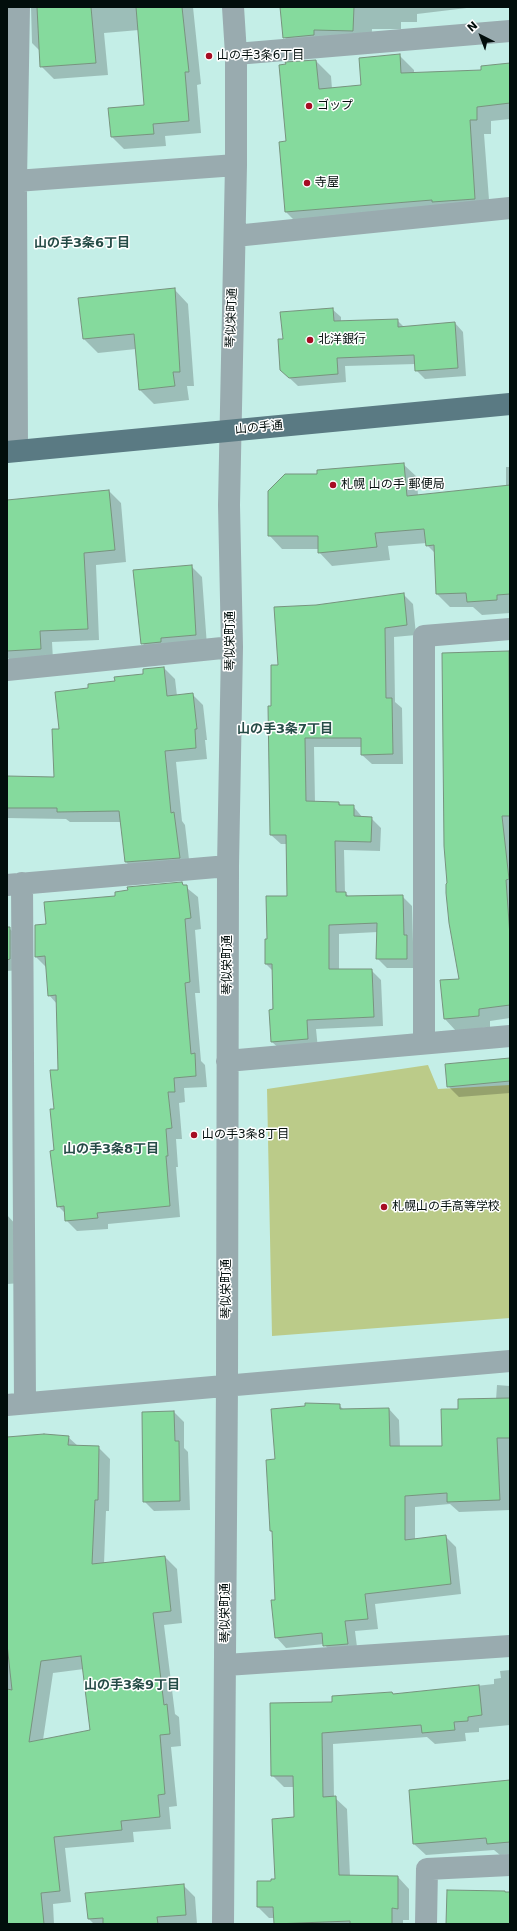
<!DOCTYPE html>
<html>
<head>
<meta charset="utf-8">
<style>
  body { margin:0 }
  #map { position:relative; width:517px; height:1931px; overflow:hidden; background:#c4eee7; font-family:"DejaVu Sans",sans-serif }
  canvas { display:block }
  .frame { position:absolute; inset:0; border:8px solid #020e0c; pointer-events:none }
  .north { position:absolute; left:461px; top:16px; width:40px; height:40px; -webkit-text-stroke:3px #fff; paint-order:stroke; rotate:318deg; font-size:11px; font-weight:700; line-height:16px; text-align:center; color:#020e0c }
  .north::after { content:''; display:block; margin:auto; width:14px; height:18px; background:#020e0c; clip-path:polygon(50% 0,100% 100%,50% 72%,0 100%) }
</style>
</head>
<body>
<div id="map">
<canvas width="517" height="1931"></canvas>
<div class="frame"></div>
<div class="north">N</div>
</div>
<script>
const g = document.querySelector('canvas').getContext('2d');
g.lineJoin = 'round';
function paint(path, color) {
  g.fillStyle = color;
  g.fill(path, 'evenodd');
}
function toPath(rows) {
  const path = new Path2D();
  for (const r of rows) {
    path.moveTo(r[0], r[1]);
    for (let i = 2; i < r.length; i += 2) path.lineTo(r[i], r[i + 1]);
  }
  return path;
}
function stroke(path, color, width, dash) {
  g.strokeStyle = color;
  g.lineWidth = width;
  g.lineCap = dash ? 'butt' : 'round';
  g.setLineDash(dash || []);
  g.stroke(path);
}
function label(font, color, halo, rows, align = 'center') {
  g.font = font + ' "DejaVu Sans","Noto Sans JP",sans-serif';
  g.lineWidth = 3;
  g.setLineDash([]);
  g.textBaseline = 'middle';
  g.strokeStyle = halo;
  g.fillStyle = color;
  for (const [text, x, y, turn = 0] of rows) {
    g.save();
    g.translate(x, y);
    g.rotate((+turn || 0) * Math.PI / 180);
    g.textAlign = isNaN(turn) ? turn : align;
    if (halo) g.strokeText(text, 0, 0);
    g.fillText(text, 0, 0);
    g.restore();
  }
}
paint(toPath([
  [428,1065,438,1089,510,1085,510,1318,272,1336,267,1089]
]), '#bbcb89');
paint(toPath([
  [7,7,31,7,25,8,18,58,7,60],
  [31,7,193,7,201,84,197,85,201,133,165,136,166,146,124,149,112,137,145,106,139,30,104,33,108,75,54,79,41,66,40,51,32,43],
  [281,7,475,7,417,14,417,22,401,22,401,29,372,29,371,50,303,56,284,37],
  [399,55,414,70,414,73,483,71,510,64,510,119,491,121,491,134,484,134,490,213,300,226,286,212,287,142,316,61,331,76,332,89,362,86],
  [174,289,188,304,194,386,187,386,189,400,154,404,140,390,136,349,98,353,84,339],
  [332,309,341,317,341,322,397,320,404,327,455,323,463,332,466,376,425,379,416,370,416,364,345,366,346,382,298,386,281,370,284,340],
  [403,464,417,477,418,496,506,487,506,467,510,467,510,613,482,615,473,607,450,607,437,594,436,554,427,545,427,543,388,546,390,560,332,566,319,552,319,549,282,549,269,535,318,475],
  [109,491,121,503,126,562,96,565,99,640,52,642,53,660,13,663,7,657,7,501],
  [191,566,202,577,207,646,153,654,142,643],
  [403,594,413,604,416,635,394,637,395,702,402,708,403,764,372,764,362,755,362,747,314,747,315,803,339,803,342,806,353,806,363,818,371,818,381,828,380,851,344,850,345,892,349,897,402,896,412,906,413,942,417,945,417,968,387,968,377,958,378,932,339,934,339,970,371,970,381,980,383,1026,316,1029,318,1049,282,1051,272,1042,273,971,266,964,268,940,288,897,287,844,281,844,271,835,272,707,279,666,316,606],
  [510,652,510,1018,490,1021,490,1027,456,1031,445,1019,441,981,460,979,449,884,443,654],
  [164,668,175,679,177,696,192,694,203,705,207,740,205,740,207,759,176,762,182,821,185,825,190,868,137,873,126,862,121,822,70,822,66,819,7,818,7,777,55,778,60,730,90,689,145,675],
  [182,884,198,897,201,929,195,930,200,993,195,993,201,1061,205,1065,207,1087,184,1088,185,1102,179,1103,182,1139,176,1139,178,1167,176,1167,180,1217,108,1224,108,1229,77,1231,66,1220,66,1214,58,1206,55,1110,59,1070,57,1004,49,995,47,968,36,957,47,925,116,897],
  [7,928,9,928,20,939,21,970,7,971],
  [510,1059,510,1093,459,1097,448,1086],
  [7,1215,18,1227,22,1283,7,1284],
  [497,1385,510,1386,510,1510,459,1512,450,1504,415,1507,415,1540,445,1536,456,1547,461,1594,375,1604,378,1629,355,1631,358,1655,335,1656,324,1644,286,1648,276,1637,276,1601,273,1533,271,1531,276,1460,339,1405,344,1410,389,1409,399,1420,400,1447,443,1447,459,1410,496,1400],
  [174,1412,184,1422,184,1448,188,1452,190,1510,154,1511,144,1501],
  [68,1437,78,1446,98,1447,110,1459,109,1511,106,1511,104,1564,165,1557,177,1569,182,1623,164,1625,175,1714,179,1717,181,1746,171,1747,177,1806,169,1807,171,1829,133,1832,134,1842,65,1848,71,1902,53,1904,54,1924,7,1924,7,1438],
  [84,1669,91,1731,43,1740,53,1673],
  [510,1670,510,1725,479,1728,479,1732,465,1733,466,1741,435,1744,427,1737,333,1744,334,1797,347,1809,350,1876,398,1877,409,1889,409,1920,403,1920,403,1924,275,1924,274,1918,269,1918,258,1907,272,1882,276,1879,295,1818,294,1787,284,1787,272,1775,334,1703,392,1693,394,1695,494,1684,494,1679,501,1678,500,1671],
  [510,1781,510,1854,500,1855,494,1850,426,1855,414,1844],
  [183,1885,195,1897,197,1924,94,1924,89,1919,86,1894]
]), '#0003');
const building = toPath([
  [37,7,91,7,96,63,40,67,37,7],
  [136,7,182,7,189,72,185,72,189,121,153,124,154,134,111,137,108,108,144,105,136,7],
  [280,7,354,7,353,31,314,30,314,35,283,38,280,7],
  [400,54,401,73,481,70,481,66,510,63,510,103,477,107,477,120,470,120,475,199,432,202,432,200,285,212,279,142,286,141,279,65,286,64,285,62,316,60,319,89,361,85,359,58,400,54],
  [175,288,180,372,173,372,175,386,139,390,134,334,83,339,78,298,175,288],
  [333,308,334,321,398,319,398,327,455,322,458,368,415,371,414,355,337,358,338,374,289,378,280,370,278,339,283,339,280,312,333,308],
  [404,463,407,496,510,485,510,594,497,595,497,600,467,602,466,593,436,594,434,545,426,546,424,529,375,533,377,547,318,553,318,536,268,536,268,491,285,474,317,474,317,470,404,463],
  [109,490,115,550,84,553,88,629,40,631,41,649,7,651,7,500,109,490],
  [192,565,196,635,161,638,161,642,141,644,133,570,192,565],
  [404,593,407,625,385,628,386,698,392,698,393,754,361,755,361,738,305,738,306,801,339,802,339,805,354,805,354,816,372,817,371,842,335,841,336,892,346,892,346,896,403,895,404,935,407,935,407,959,376,959,377,923,329,925,329,969,372,969,374,1017,307,1020,308,1039,271,1042,269,1010,273,1009,272,964,265,964,265,939,267,939,266,896,287,896,286,835,270,835,268,706,271,706,271,665,278,665,274,607,316,605,404,593],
  [509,651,510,816,502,816,509,879,506,880,510,936,510,1005,479,1009,479,1016,444,1019,440,980,459,979,449,923,446,893,446,884,447,883,444,846,442,653,509,651],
  [164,667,167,696,193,693,197,729,195,729,196,748,165,751,171,813,174,812,180,858,125,862,119,811,57,812,57,808,7,808,7,776,54,777,52,729,59,729,55,692,88,688,88,684,115,681,114,677,143,674,143,669,164,667],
  [182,882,183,885,187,885,191,918,185,919,190,982,185,983,191,1054,195,1053,196,1076,174,1078,175,1092,168,1092,172,1128,166,1129,168,1156,166,1156,170,1206,97,1213,98,1218,65,1221,64,1206,57,1207,50,1151,54,1150,50,1109,54,1109,50,1070,58,1070,56,995,48,996,45,956,35,957,35,925,46,924,44,902,115,896,115,892,128,890,127,887,182,882],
  [7,927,10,927,10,959,7,960,7,927],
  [510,1058,510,1081,447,1087,445,1064,510,1058],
  [510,1398,510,1438,497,1438,500,1500,447,1502,447,1493,405,1496,405,1540,446,1535,451,1584,365,1594,368,1619,345,1621,348,1644,323,1646,322,1633,275,1638,271,1600,275,1600,272,1531,270,1531,266,1460,275,1459,271,1409,305,1406,305,1403,340,1404,340,1409,389,1408,390,1446,442,1446,441,1409,458,1409,458,1399,510,1398],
  [174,1411,175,1441,179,1441,180,1501,143,1502,142,1412,174,1411],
  [44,1434,69,1436,68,1445,99,1446,98,1500,95,1500,92,1564,165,1556,171,1611,153,1613,164,1705,167,1704,170,1734,160,1735,165,1794,158,1795,160,1817,121,1821,122,1830,54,1837,60,1891,41,1893,44,1924,7,1924,7,1689,12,1690,7,1644,7,1437,44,1434],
  [81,1656,90,1730,29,1742,41,1661,81,1656],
  [479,1685,482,1715,468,1717,468,1721,454,1722,455,1730,422,1733,421,1725,322,1733,323,1797,336,1796,339,1875,398,1876,398,1909,392,1908,392,1924,350,1924,350,1921,274,1924,273,1907,257,1907,257,1881,271,1881,271,1879,275,1879,272,1819,294,1817,293,1776,271,1776,270,1703,332,1702,332,1696,392,1692,393,1694,479,1685],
  [510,1780,510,1842,487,1844,486,1838,413,1844,409,1790,510,1780],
  [184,1884,186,1915,157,1917,158,1924,103,1924,103,1918,88,1919,85,1893,184,1884],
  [447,1890,505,1891,505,1892,510,1892,510,1924,446,1924,447,1890]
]);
paint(building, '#85da9d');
stroke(building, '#77937e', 1);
stroke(toPath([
  [236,54,510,31],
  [16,181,236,165],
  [235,236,510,208],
  [17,451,16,181,19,7],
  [7,670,232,647],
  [22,883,25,1403],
  [7,885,228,866],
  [424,1043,424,636,510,629],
  [227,1061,510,1036],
  [7,1405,510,1361],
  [226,1665,510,1646],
  [223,1924,227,1385,228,866,232,647,229,505,236,165,236,54,233,7],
  [426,1924,427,1869,510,1865]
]), '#99abaf', 22);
stroke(toPath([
  [7,452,510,404]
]), '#5a7a83', 22);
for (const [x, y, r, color] of [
  [209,56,4,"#a60d23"],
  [309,106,4,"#a60d23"],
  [307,183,4,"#a60d23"],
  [310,340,4,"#a60d23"],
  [333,485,4,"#a60d23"],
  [194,1135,4,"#a60d23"],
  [384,1207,4,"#a60d23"]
]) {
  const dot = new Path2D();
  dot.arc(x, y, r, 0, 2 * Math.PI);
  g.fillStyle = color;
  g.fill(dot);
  stroke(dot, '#fff', 1.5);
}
label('12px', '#020e0c', '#fff', [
  ["山の手3条6丁目",217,56],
  ["ゴップ",317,106],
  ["寺屋",315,183],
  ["北洋銀行",318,340],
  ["札幌 山の手 郵便局",341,485],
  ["山の手3条8丁目",202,1135],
  ["札幌山の手高等学校",392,1207]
], 'left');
label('12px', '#020e0c', '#fff', [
  ["琴似栄町通",232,318,-88],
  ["山の手通",259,428,-5],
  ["琴似栄町通",231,641,-90],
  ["琴似栄町通",228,965,-90],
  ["琴似栄町通",227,1289,-90],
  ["琴似栄町通",226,1613,-90]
]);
label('bold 13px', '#264c47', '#fff', [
  ["山の手3条6丁目",82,244],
  ["山の手3条7丁目",285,730],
  ["山の手3条8丁目",111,1150],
  ["山の手3条9丁目",132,1686]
]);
</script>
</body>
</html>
